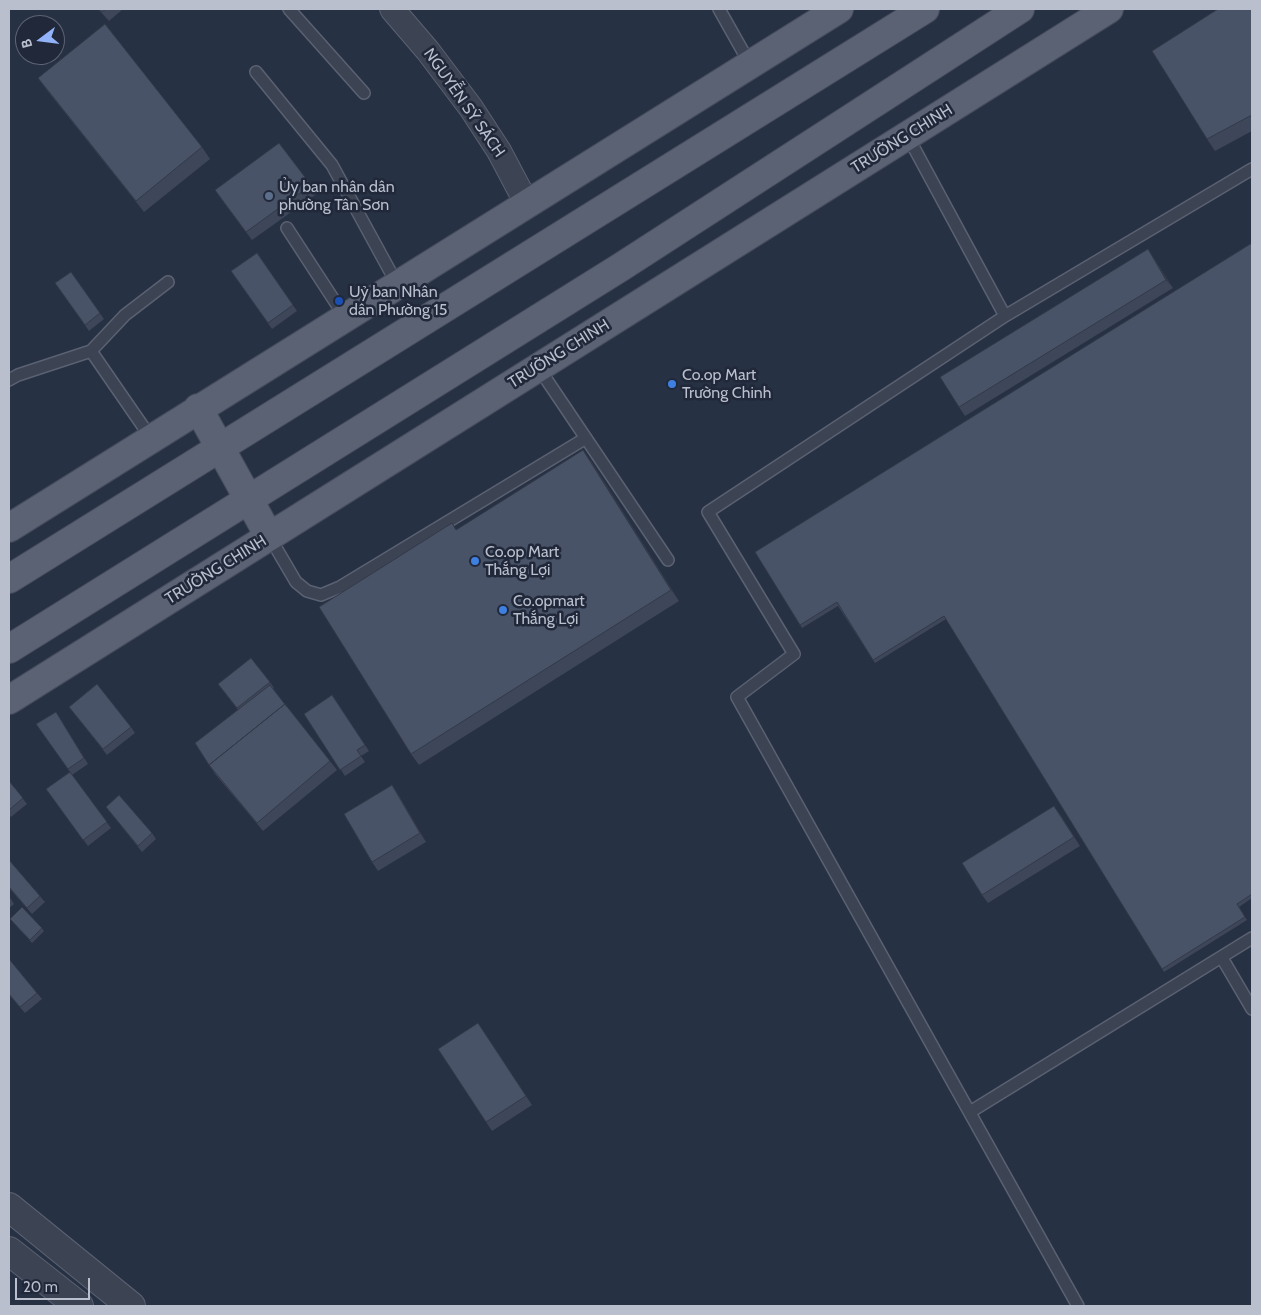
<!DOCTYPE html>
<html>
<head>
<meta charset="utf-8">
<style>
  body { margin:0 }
  #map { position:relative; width:1261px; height:1315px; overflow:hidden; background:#273144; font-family:Cabin,sans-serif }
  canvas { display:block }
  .frame { position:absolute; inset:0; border:10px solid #b9bfcd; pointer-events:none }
  .north { position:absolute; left:15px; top:15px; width:50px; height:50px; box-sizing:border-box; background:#202839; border:1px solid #5d6474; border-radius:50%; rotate:255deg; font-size:14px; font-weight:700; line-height:20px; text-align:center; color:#b9bfcd }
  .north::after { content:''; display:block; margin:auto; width:18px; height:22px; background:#92b2f9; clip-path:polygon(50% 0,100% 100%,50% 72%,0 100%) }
  .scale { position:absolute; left:15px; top:1278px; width:75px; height:22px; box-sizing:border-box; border:2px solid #b9bfcd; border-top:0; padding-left:6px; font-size:15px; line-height:18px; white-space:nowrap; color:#b9bfcd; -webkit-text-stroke:4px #202839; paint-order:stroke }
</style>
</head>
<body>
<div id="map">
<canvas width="1261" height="1315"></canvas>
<div class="frame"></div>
<div class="north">B</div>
<div class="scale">20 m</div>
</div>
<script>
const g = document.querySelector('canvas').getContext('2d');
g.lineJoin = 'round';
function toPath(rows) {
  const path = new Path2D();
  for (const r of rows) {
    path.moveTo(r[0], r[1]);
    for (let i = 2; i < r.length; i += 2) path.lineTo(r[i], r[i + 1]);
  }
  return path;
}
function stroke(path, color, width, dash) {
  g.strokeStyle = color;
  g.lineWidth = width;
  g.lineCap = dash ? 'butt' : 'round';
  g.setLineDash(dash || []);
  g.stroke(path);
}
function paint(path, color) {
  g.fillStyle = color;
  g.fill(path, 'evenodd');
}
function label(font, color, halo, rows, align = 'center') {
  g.font = font + ' Cabin,sans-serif';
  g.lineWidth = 5;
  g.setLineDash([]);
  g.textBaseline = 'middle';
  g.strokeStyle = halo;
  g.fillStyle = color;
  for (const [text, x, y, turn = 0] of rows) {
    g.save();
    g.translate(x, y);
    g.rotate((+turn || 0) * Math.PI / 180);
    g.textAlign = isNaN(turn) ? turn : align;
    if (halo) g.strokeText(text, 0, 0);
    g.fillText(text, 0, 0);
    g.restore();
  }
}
const service = toPath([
  [289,9,364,93],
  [719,9,750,64],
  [256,72,332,165,397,284],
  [907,135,1005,316,708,512,794,654,737,697,1078,1306],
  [287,228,345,317],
  [1005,316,1252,169],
  [91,351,151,438],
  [538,367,668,560],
  [9,380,18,375,91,351,125,315,168,282],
  [269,536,296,582,307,591,321,595,340,587,586,438],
  [1222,958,1252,1009],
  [970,1112,1252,938]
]);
const minor = toPath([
  [392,9,428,51,471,108,499,151,527,204]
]);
const tertiary = toPath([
  [9,1207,131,1306],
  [9,1251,79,1306]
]);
const primary = toPath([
  [198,408,269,536],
  [9,528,839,9],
  [9,579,925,9],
  [9,649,621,267,1020,9],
  [9,700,1109,9]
]);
stroke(service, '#5a6171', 14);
stroke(minor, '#5a6171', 26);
stroke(tertiary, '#5a6171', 30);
stroke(primary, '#454c5d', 30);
stroke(service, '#3c4353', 11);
stroke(minor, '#3c4353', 24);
stroke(tertiary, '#3c4353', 28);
stroke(primary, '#5a6273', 28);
paint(toPath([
  [98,9,123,9,109,21],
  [1252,9,1252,131,1215,151,1207,139],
  [38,78,202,147,210,159,144,212,46,89],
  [311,185,318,193,252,240,221,199],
  [1252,243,1252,898,1239,907,1247,920,1164,972,946,619,875,663,838,606,802,628,755,552],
  [1148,249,1173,288,965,416,959,407],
  [257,253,297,311,272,329,231,271],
  [71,272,104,319,89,331,55,283],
  [591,461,679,601,419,765,411,754,457,530],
  [270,682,274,688,273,689,337,770,263,831,215,774,209,765,238,710,218,684],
  [332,695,369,751,361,756,365,762,345,776,304,714],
  [69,707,131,727,135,733,107,755],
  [56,712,88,764,72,775,36,724],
  [70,772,111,828,88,846,46,789],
  [9,781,27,804,11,817,9,814],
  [392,785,398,794,426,842,378,871,372,862],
  [106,807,152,833,156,839,142,852],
  [1060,814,1080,846,988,903,982,895],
  [9,860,40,896,45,902,32,914,9,888],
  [9,896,14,904,9,908],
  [10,919,42,928,44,931,32,943],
  [9,959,42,999,25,1013,9,995],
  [484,1032,532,1105,492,1131,486,1122]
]), '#3e4759');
paint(toPath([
  [1148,249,1154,258,1173,288,1166,280],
  [583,450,591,461,679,601,671,590],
  [392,785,398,794,426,842,420,833],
  [1054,806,1060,814,1080,846,1074,837]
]), '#323a49');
const building = toPath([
  [100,9,106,9,102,12,100,9],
  [1218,9,1252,9,1252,115,1207,139,1152,51,1218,9],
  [105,24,202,147,136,201,38,78,105,24],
  [279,143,311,185,246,232,215,190,279,143],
  [1252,243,1252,894,1237,904,1245,917,1162,969,944,616,873,660,837,602,800,625,755,552,1252,243],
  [1148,249,1166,280,959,407,940,377,1148,249],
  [257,253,293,305,268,323,231,271,257,253],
  [71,272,100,313,85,325,55,283,71,272],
  [583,450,671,590,411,754,319,607,452,523,456,530,583,450],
  [251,658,270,682,237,708,218,684,251,658],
  [97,684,131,727,103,749,69,707,97,684],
  [270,685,287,707,285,704,209,765,195,743,270,685],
  [332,695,365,745,357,750,361,756,340,770,304,714,332,695],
  [285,704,330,761,257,823,209,765,285,704],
  [56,712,84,758,68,769,36,724,56,712],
  [70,772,107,822,83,840,46,789,70,772],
  [9,781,23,798,9,810,9,781],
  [392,785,420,833,372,862,344,814,392,785],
  [119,795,152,833,138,846,106,807,119,795],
  [1054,806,1074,837,982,895,962,863,1054,806],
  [9,860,40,896,27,908,9,887,9,860],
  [22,907,42,928,30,940,10,919,22,907],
  [9,959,37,993,20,1007,9,994,9,959],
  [478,1023,526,1096,486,1122,438,1049,478,1023]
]);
paint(building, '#485368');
stroke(building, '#323a49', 1);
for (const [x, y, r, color] of [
  [269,196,5,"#5c6f8a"],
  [339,301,5,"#1a4fb4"],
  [672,384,5,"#3f7fe0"],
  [475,561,5,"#3f7fe0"],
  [503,610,5,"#3f7fe0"]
]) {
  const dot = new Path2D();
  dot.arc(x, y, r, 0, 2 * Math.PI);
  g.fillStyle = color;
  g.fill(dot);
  stroke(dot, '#202839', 2);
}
label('16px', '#b9bfcd', '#202839', [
  ["NGUYỄN SỸ SÁCH",464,103,55],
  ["TRƯỜNG CHINH",902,139,-32],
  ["TRƯỜNG CHINH",559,354,-32],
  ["TRƯỜNG CHINH",216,570,-32]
]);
label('16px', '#b9bfcd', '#202839', [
  ["Ủy ban nhân dân",279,187],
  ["phường Tân Sơn",279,205],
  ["Uỷ ban Nhân",349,292],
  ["dân Phường 15",349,310],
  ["Co.op Mart",682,375],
  ["Trường Chinh",682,393],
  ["Co.op Mart",485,552],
  ["Thắng Lợi",485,570],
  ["Co.opmart",513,601],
  ["Thắng Lợi",513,619]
], 'left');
</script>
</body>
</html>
